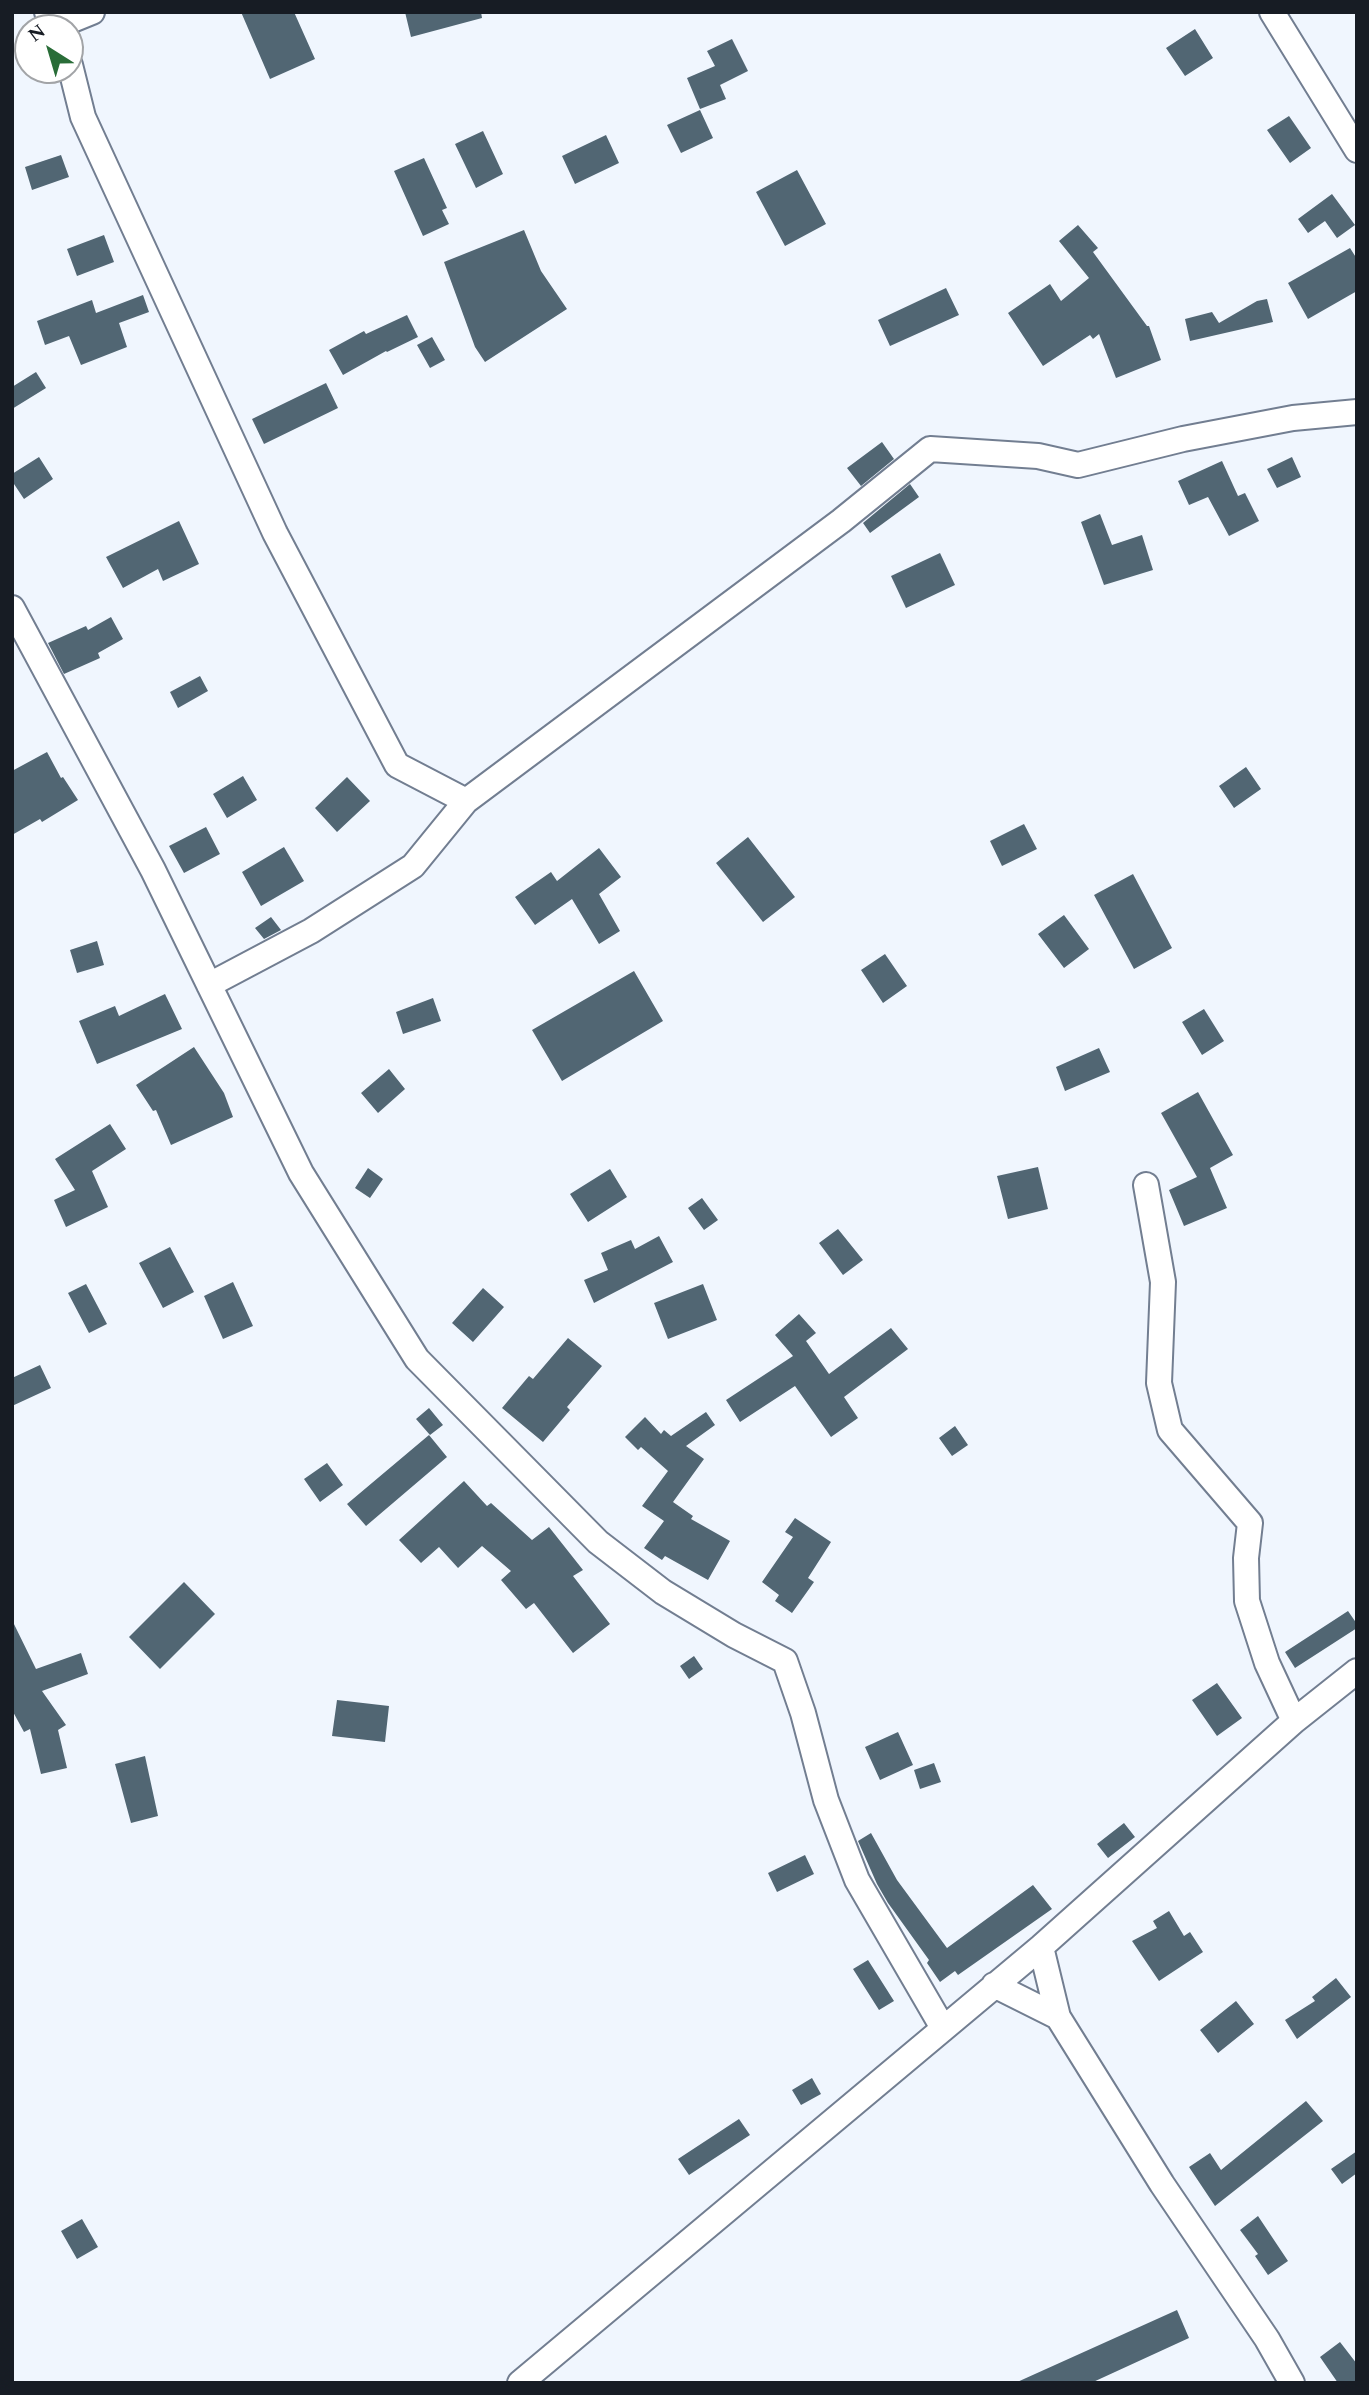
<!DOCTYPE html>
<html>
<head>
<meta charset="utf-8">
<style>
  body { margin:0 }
  #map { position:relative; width:1369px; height:2395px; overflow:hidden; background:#f0f6fe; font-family:Spectral,serif }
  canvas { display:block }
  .frame { position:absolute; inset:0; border:14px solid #171c24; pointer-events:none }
  .north { position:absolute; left:14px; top:14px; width:70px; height:70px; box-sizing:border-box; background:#fff; border:2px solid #a2a4a7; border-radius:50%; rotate:323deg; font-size:19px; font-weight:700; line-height:28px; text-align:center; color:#171c24 }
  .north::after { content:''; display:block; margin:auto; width:24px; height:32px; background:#296d38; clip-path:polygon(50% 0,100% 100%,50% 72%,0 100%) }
</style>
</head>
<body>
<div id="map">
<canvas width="1369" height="2395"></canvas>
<div class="frame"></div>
<div class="north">N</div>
</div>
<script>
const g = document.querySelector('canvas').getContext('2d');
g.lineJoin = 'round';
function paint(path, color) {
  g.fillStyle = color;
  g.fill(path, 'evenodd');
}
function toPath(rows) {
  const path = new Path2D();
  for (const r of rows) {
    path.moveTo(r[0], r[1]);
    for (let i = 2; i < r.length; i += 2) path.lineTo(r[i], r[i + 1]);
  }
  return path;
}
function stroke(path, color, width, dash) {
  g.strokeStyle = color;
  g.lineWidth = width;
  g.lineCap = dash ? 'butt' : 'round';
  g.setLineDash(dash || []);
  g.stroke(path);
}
paint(toPath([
  [241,12,294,12,315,59,270,79],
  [405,12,481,12,482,18,411,37],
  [1195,29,1213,58,1185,76,1166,48],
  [732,39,748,71,720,85,726,99,700,109,687,78,715,66,707,51],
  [700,110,713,138,681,153,667,125],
  [1289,116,1311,148,1290,163,1267,130],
  [483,131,503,174,476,188,455,144],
  [606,135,619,163,575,184,562,156],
  [61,155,69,177,32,190,25,167],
  [424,158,447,208,442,210,449,224,423,236,394,171],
  [797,170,826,224,785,246,756,192],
  [1332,194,1355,225,1337,238,1325,221,1308,233,1298,219],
  [1078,225,1098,248,1093,252,1147,326,1149,326,1161,360,1116,378,1099,334,1093,339,1090,335,1043,366,1008,313,1050,284,1061,301,1089,278,1059,241],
  [524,230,541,271,567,309,485,362,475,347,444,262],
  [104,235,114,262,77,276,67,249],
  [1350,248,1357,259,1357,291,1308,319,1288,283],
  [946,288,959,315,890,346,878,320],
  [143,295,149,312,119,323,127,347,81,365,69,336,45,345,37,321,92,300,96,313],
  [1267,299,1273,322,1190,341,1185,319,1212,312,1219,323,1257,301],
  [407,315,418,337,387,352,386,351,343,375,329,350,364,331,366,334],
  [432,337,445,360,430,368,417,345],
  [36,372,46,388,12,409,12,387],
  [326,383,338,408,264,444,252,419],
  [882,442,894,459,861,486,847,468],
  [39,457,53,479,24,499,12,481,12,474],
  [1292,457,1301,477,1277,488,1267,469],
  [1222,461,1238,496,1245,493,1259,521,1229,536,1208,497,1189,505,1178,481],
  [910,484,919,497,870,533,863,523],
  [1100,514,1112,545,1142,535,1153,570,1104,585,1081,522],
  [179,521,199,564,163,581,158,569,123,588,106,557],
  [940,553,955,585,906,608,891,576],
  [111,617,123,639,98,653,100,658,64,674,48,643,86,626,88,630],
  [200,676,208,691,178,708,170,692],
  [47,752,61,778,63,777,78,800,42,822,40,819,12,835,12,771],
  [1246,767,1261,789,1234,808,1219,786],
  [243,776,257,800,227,818,213,794],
  [347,777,370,801,337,832,315,808],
  [1024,824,1037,849,1002,866,990,841],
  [206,827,220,854,184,873,169,846],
  [748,837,795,897,763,922,716,863],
  [284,847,304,881,261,906,242,872],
  [599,848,621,877,599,894,620,931,599,944,572,899,535,925,515,897,551,872,557,881],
  [1133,874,1172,948,1134,969,1094,895],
  [1064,915,1089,949,1064,968,1038,934],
  [271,917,281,930,264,939,255,928],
  [97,941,104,965,77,973,70,950],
  [885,954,907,986,883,1003,861,970],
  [634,971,663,1021,562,1081,532,1030],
  [165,994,182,1029,97,1064,79,1021,115,1006,119,1016],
  [433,998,441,1021,403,1034,396,1012],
  [1204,1009,1224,1041,1202,1055,1182,1022],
  [194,1047,224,1093,233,1117,171,1145,156,1110,153,1111,136,1085],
  [1099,1048,1110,1072,1065,1091,1056,1067],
  [389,1069,405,1089,378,1113,361,1093],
  [1198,1092,1233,1155,1210,1168,1227,1208,1184,1226,1169,1190,1197,1177,1161,1113],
  [110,1124,126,1149,92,1171,108,1207,66,1227,54,1200,75,1190,55,1159],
  [1038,1167,1048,1209,1008,1219,997,1176],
  [368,1168,383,1179,370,1198,355,1188],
  [610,1169,627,1197,588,1222,570,1194],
  [702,1198,718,1220,704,1230,688,1208],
  [838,1229,863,1260,843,1275,819,1243],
  [659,1236,673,1262,594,1303,584,1280,608,1270,601,1253,631,1240,635,1249],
  [170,1247,194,1292,163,1308,139,1263],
  [233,1282,253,1326,223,1339,204,1296],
  [86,1284,107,1324,89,1333,68,1293],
  [703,1284,717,1320,668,1339,654,1303],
  [483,1288,504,1307,473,1342,452,1323],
  [799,1314,816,1333,806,1341,829,1374,891,1328,908,1349,844,1397,858,1418,831,1437,795,1386,740,1422,726,1400,793,1356,775,1335],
  [568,1338,602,1366,567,1407,570,1410,543,1442,502,1408,529,1376,533,1379],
  [40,1365,51,1388,12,1406,12,1378],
  [429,1408,443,1425,430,1435,416,1419],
  [706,1412,715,1425,686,1446,704,1459,673,1502,693,1516,691,1519,730,1541,708,1580,665,1556,662,1560,644,1548,664,1521,642,1506,668,1471,641,1447,638,1450,625,1437,645,1417,661,1434,664,1430,671,1436],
  [955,1426,968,1445,952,1456,939,1438],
  [429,1435,447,1457,366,1526,347,1504],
  [327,1463,343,1485,320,1502,304,1479],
  [464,1481,487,1506,491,1503,532,1540,549,1527,583,1570,573,1576,610,1624,573,1653,534,1603,526,1609,501,1580,511,1571,482,1546,458,1568,439,1547,421,1563,399,1540],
  [795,1518,831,1542,808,1578,814,1582,792,1613,775,1601,779,1595,762,1582,793,1537,785,1532],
  [184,1582,215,1614,160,1669,129,1637],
  [1348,1611,1357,1624,1357,1628,1295,1668,1285,1652],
  [12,1620,36,1669,81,1653,88,1674,42,1691,66,1725,58,1730,67,1768,41,1774,30,1729,24,1732,12,1710],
  [694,1656,703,1669,689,1679,680,1666],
  [1217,1683,1242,1718,1217,1736,1192,1700],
  [337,1700,389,1706,385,1742,332,1736],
  [898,1732,913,1765,880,1780,865,1747],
  [145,1756,158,1816,131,1823,115,1764],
  [934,1763,941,1782,920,1789,914,1770],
  [1124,1823,1135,1837,1108,1858,1097,1844],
  [871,1833,897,1880,947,1948,1033,1885,1052,1909,958,1975,955,1971,940,1982,927,1963,929,1960,888,1903,877,1884,858,1841],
  [805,1855,814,1874,777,1892,768,1873],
  [1169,1911,1184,1936,1190,1932,1203,1952,1159,1981,1132,1941,1157,1928,1153,1921],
  [868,1960,894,2001,879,2010,853,1969],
  [1336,1978,1351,1997,1297,2039,1285,2020,1315,2001,1312,1997],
  [1236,2001,1254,2024,1218,2053,1200,2030],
  [812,2078,821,2094,801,2105,792,2090],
  [1306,2101,1323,2121,1215,2206,1189,2167,1210,2153,1221,2170],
  [739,2119,750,2135,689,2175,678,2159],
  [1357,2151,1357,2173,1342,2184,1331,2169],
  [1258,2216,1288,2261,1268,2275,1255,2256,1258,2254,1240,2230],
  [82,2219,98,2247,77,2259,61,2231],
  [1177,2310,1189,2338,1091,2383,1015,2383],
  [1340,2342,1357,2364,1357,2383,1338,2383,1320,2357]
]), '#516673');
const minor = toPath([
  [47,12,60,25,92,12],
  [1272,12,1357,150],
  [70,65,83,117,275,533,397,765,466,801],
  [12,608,153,870,301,1173,417,1359,598,1542,663,1592,734,1635,785,1661,803,1713,826,1800,857,1880,943,2028],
  [209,985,311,931,413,866,466,801,841,521,930,449,1038,456,1078,465,1183,439,1293,418,1357,412],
  [1146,1185,1163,1282,1159,1383,1170,1430,1250,1523,1246,1558,1247,1601,1267,1663,1294,1721],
  [1041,1947,1058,2017,1162,2184,1267,2339,1292,2383],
  [994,1985,1058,2017],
  [520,2383,1041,1947,1294,1721,1357,1671]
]);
stroke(minor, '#727e91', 28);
stroke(minor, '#fff', 24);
</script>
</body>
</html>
